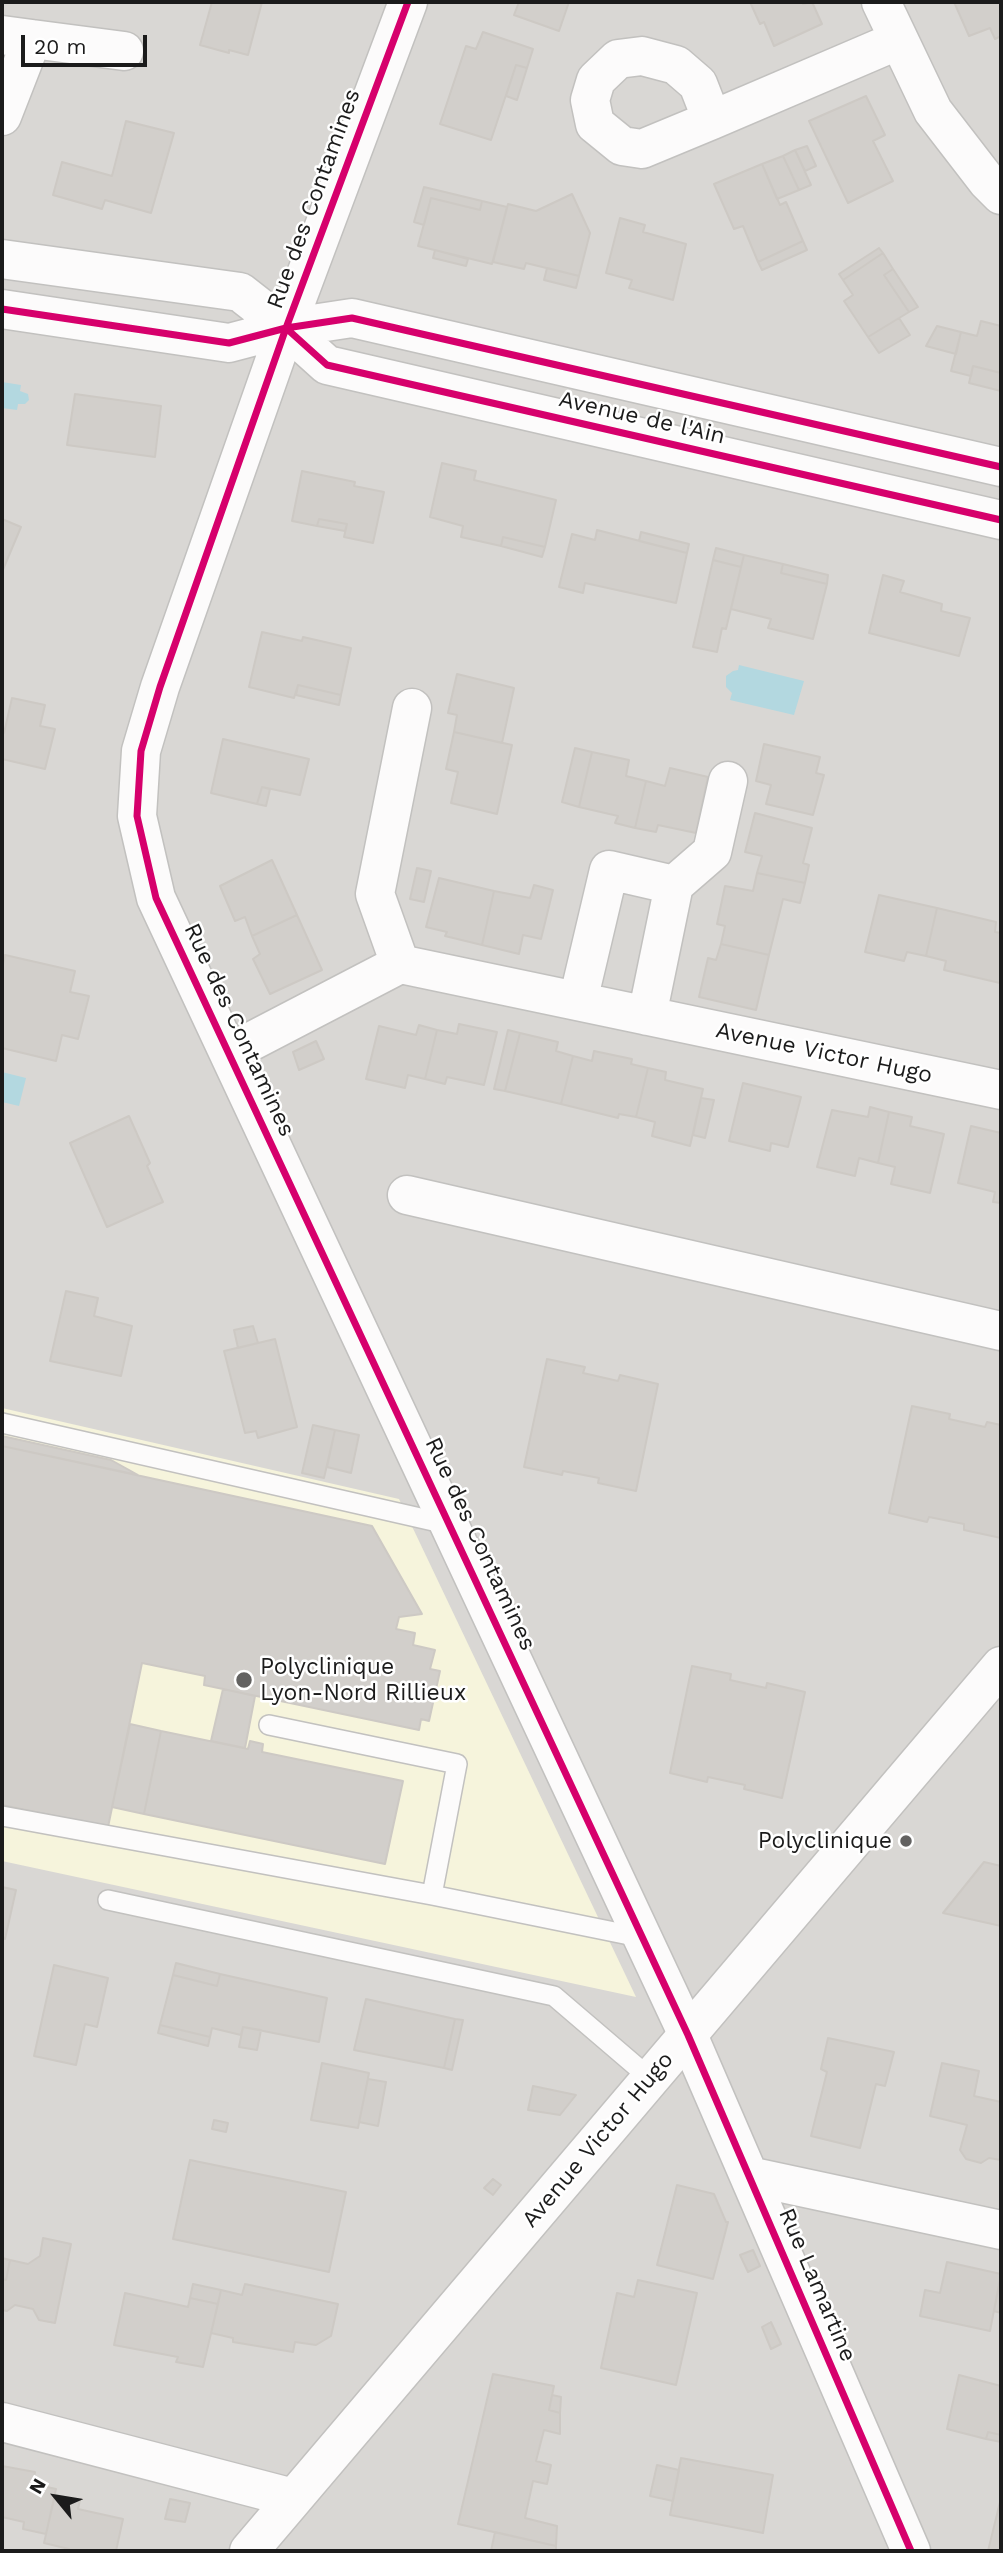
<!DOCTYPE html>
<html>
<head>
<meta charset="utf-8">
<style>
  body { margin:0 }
  #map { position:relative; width:1003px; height:2553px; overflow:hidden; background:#eae7e2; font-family:"Work Sans",sans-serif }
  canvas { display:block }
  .frame { position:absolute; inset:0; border:4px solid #1b1b1b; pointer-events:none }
  .north { position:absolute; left:21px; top:2462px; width:70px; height:70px; -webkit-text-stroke:5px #fff; paint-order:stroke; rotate:300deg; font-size:19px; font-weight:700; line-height:28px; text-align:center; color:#1b1b1b }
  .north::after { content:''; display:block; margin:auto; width:24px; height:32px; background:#1b1b1b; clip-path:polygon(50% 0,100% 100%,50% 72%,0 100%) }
  .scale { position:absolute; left:21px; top:35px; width:126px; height:32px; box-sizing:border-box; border:4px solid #1b1b1b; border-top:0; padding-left:9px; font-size:21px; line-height:24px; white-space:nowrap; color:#1b1b1b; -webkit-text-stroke:5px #fff; paint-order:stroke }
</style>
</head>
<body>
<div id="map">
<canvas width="1003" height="2553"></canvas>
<div class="frame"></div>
<div class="north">N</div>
<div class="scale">20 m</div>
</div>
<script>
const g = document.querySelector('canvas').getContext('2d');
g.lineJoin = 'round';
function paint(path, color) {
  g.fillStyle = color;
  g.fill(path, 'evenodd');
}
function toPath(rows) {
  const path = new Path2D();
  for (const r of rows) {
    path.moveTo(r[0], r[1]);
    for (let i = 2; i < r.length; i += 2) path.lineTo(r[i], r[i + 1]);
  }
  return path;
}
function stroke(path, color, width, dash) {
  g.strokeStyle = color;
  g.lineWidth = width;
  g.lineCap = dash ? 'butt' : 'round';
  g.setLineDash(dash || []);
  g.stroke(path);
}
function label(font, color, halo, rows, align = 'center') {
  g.font = font + ' "Work Sans",sans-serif';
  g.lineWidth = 5;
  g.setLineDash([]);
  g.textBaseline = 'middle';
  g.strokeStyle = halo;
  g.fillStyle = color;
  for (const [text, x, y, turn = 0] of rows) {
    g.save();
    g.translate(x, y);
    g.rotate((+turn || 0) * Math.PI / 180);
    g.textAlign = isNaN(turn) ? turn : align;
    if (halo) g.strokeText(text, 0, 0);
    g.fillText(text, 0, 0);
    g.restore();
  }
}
paint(toPath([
  [2,2,1001,2,1001,2551,2,2551]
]), '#d9d7d4');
paint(toPath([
  [2,1408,399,1499,636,1997,2,1861]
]), '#f6f4dc');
paint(toPath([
  [2,382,21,385,20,391,28,394,29,400,25,404,18,404,17,410,2,408],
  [739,665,804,681,794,715,730,700,732,693,726,687,726,676,733,671,738,670],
  [2,1072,26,1078,19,1106,2,1102]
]), '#b3d8e0');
const building = toPath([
  [212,2,262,2,248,55,229,50,229,53,200,45,212,2],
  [519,2,569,2,559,31,514,15,519,2],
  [750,2,802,2,803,4,812,2,822,24,774,46,764,22,760,24,750,2],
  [954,2,1001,2,1001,36,995,39,990,28,969,36,954,2],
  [483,32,533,49,527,68,516,65,491,140,440,124,466,46,476,49,483,32],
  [516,65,527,68,517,100,506,96,516,65],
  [866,96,885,135,873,141,893,181,848,203,809,121,866,96],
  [126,121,174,133,151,213,105,200,102,209,53,195,62,162,112,176,126,121],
  [807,146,816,166,805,171,795,150,807,146],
  [795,150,811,185,799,190,783,156,795,150],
  [783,156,799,190,777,199,762,164,783,156],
  [762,164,780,205,786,202,803,241,758,262,743,226,734,229,714,184,762,164],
  [424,187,482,201,480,210,431,198,424,225,414,222,424,187],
  [572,194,590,233,579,276,526,263,524,269,493,262,508,204,536,211,572,194],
  [431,198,480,210,482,201,507,207,492,264,418,246,431,198],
  [620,218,645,225,643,232,686,244,673,300,629,288,632,280,606,273,620,218],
  [803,241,807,250,762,270,758,262,803,241],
  [879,248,883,253,843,280,839,274,879,248],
  [435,250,468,259,466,266,433,258,435,250],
  [883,253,893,269,884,275,909,312,868,337,844,301,853,295,843,280,883,253],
  [547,268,579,276,576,288,544,280,547,268],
  [893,269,918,307,909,312,884,275,893,269],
  [899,318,910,335,879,353,868,337,899,318],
  [981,321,1001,326,1001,373,973,366,971,376,951,371,961,332,977,336,981,321],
  [937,326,961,332,956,354,926,346,937,326],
  [973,366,1001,373,1001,391,969,383,973,366],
  [75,394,161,406,155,457,67,445,75,394],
  [442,463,476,471,474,480,556,500,545,547,503,537,501,546,461,537,463,526,430,517,442,463],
  [302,471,355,482,354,486,384,492,373,543,344,537,347,524,319,519,317,526,292,521,302,471],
  [2,519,21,527,2,572,2,519],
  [319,519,347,524,345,531,317,526,319,519],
  [597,530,687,553,676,603,585,583,583,593,559,587,572,534,595,540,597,530],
  [641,532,689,544,687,553,639,541,641,532],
  [503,537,545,547,542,557,501,546,503,537],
  [716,548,744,555,741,567,713,560,716,548],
  [744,555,783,564,781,573,827,584,813,639,768,628,771,619,731,609,744,555],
  [713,560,741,567,726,629,722,628,717,652,693,647,713,560],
  [783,564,828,575,827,584,781,573,783,564],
  [883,575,904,581,900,592,942,604,941,611,970,618,959,656,869,633,883,575],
  [262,632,302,641,303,637,351,648,341,695,298,685,294,698,249,687,262,632],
  [457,674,514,688,502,743,454,732,457,715,448,713,457,674],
  [298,685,341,695,339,705,296,695,298,685],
  [12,698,45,705,40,726,55,729,45,769,2,759,2,733,4,733,12,698],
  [454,732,512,745,497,814,451,803,458,772,446,769,454,732],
  [223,739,309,759,300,795,262,787,257,804,211,793,223,739],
  [764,744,820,757,816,773,824,775,813,815,766,804,771,785,756,781,764,744],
  [575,748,592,752,579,807,562,802,575,748],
  [592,752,629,760,626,776,646,781,635,828,615,823,618,816,579,807,592,752],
  [670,768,708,777,696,833,658,825,656,832,635,828,646,781,665,786,670,768],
  [262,787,270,789,266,806,257,804,262,787],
  [755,813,812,828,803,863,809,865,805,883,757,873,762,856,745,852,755,813],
  [272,860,297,915,252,936,245,917,235,921,220,886,272,860],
  [417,868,431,871,424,902,410,899,417,868],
  [757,873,805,883,800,903,783,899,769,955,721,944,725,926,717,924,725,886,753,891,757,873],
  [439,878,494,891,482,945,445,936,447,932,426,927,439,878],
  [534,885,553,890,541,939,523,935,519,954,482,945,494,891,530,898,534,885],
  [879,895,937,908,926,956,907,952,904,961,865,952,879,895],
  [937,908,996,922,995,932,1001,933,1000,983,944,970,946,961,926,956,937,908],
  [297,915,322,970,270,994,253,959,260,954,252,936,297,915],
  [721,944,769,955,756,1010,699,997,708,958,716,960,721,944],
  [5,955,75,971,70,992,89,996,78,1039,62,1035,56,1061,2,1048,2,969,5,955],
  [459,1024,497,1032,484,1085,447,1077,445,1084,425,1079,437,1030,457,1034,459,1024],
  [419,1025,437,1030,425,1079,408,1075,405,1088,366,1079,379,1026,416,1035,419,1025],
  [508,1030,520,1033,505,1091,494,1089,508,1030],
  [520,1033,558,1042,556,1051,573,1056,561,1104,505,1091,520,1033],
  [316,1041,324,1059,299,1070,293,1052,316,1041],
  [594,1051,632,1059,631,1064,648,1068,636,1117,619,1114,618,1118,561,1104,573,1056,592,1061,594,1051],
  [648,1068,666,1072,665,1080,703,1089,690,1146,652,1136,655,1122,636,1117,648,1068],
  [743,1083,801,1097,788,1147,771,1143,770,1151,729,1141,743,1083],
  [701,1098,714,1100,705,1138,693,1135,701,1098],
  [870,1107,889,1112,878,1163,859,1158,855,1176,817,1167,832,1110,868,1117,870,1107],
  [889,1112,912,1117,910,1126,944,1134,930,1193,891,1184,895,1167,878,1163,889,1112],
  [129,1116,150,1163,147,1166,163,1202,107,1227,70,1143,129,1116],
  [971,1126,1001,1133,1001,1203,993,1202,995,1192,958,1183,971,1126],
  [66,1291,98,1298,94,1316,132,1326,121,1376,50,1361,66,1291],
  [253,1326,258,1343,238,1348,234,1330,253,1326],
  [275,1339,297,1427,258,1438,256,1431,245,1433,224,1351,275,1339],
  [547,1359,585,1367,583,1373,618,1381,620,1375,658,1384,636,1491,598,1483,599,1478,563,1471,562,1475,524,1467,547,1359],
  [912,1406,950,1414,949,1419,985,1427,987,1422,1001,1425,1001,1538,964,1530,964,1524,929,1517,927,1522,889,1513,912,1406],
  [313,1425,335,1430,324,1478,302,1473,313,1425],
  [335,1430,359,1435,351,1473,327,1467,335,1430],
  [2,1436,111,1460,138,1475,2,1446,2,1436],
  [2,1446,372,1526,422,1614,399,1617,396,1629,415,1633,413,1645,435,1650,430,1669,440,1671,429,1721,421,1719,419,1730,204,1685,205,1676,142,1663,108,1827,2,1805,2,1446],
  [692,1666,731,1674,730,1680,766,1688,767,1683,805,1692,782,1798,744,1789,745,1785,708,1777,707,1782,670,1773,692,1666],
  [223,1689,255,1696,245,1748,211,1741,223,1689],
  [130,1724,161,1731,144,1814,112,1807,130,1724],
  [161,1731,248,1749,250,1741,263,1744,262,1752,403,1781,385,1864,144,1814,161,1731],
  [984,1862,1001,1866,1001,1926,943,1913,984,1862],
  [2,1887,16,1890,5,1939,2,1938,2,1887],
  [176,1963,220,1974,217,1986,173,1975,176,1963],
  [54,1965,108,1978,97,2027,85,2024,76,2065,34,2056,54,1965],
  [220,1974,327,1998,319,2042,243,2027,241,2035,212,2028,210,2037,160,2025,173,1975,217,1986,220,1974],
  [366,1999,455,2019,444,2068,354,2050,366,1999],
  [455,2019,463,2020,452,2070,444,2068,455,2019],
  [160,2025,210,2037,208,2046,158,2033,160,2025],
  [243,2027,261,2030,257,2050,239,2047,243,2027],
  [828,2038,894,2052,885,2086,876,2084,860,2148,811,2136,827,2072,821,2069,828,2038],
  [322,2063,369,2073,358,2128,311,2120,322,2063],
  [942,2063,979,2071,974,2096,1001,2102,1001,2160,989,2158,981,2163,966,2159,960,2150,967,2125,930,2116,942,2063],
  [368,2079,386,2082,378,2126,359,2122,368,2079],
  [533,2086,576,2095,560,2115,528,2110,533,2086],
  [214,2120,228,2123,226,2132,212,2129,214,2120],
  [190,2160,346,2192,329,2272,173,2239,190,2160],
  [493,2179,501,2185,493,2195,484,2188,493,2179],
  [677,2185,714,2194,726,2222,728,2222,713,2279,657,2265,677,2185],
  [43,2238,71,2244,55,2323,39,2320,33,2309,15,2305,7,2311,2,2310,2,2279,6,2280,10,2260,28,2264,40,2256,43,2238],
  [753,2250,760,2266,748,2272,740,2255,753,2250],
  [2,2258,10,2260,6,2280,2,2279,2,2258],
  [947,2262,1001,2274,990,2331,920,2316,925,2290,940,2293,947,2262],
  [1001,2276,1001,2313,994,2311,1001,2276],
  [638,2280,697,2293,676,2385,601,2368,617,2293,634,2297,638,2280],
  [193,2284,221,2290,218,2304,190,2298,193,2284],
  [245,2284,338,2304,331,2336,316,2345,295,2342,293,2352,233,2342,233,2338,211,2333,221,2290,242,2295,245,2284],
  [125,2293,188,2307,190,2298,218,2304,203,2367,176,2362,178,2357,114,2345,125,2293],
  [771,2322,781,2344,771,2349,762,2327,771,2322],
  [493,2374,554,2386,549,2410,560,2413,560,2434,544,2430,536,2461,551,2465,547,2484,533,2481,525,2518,557,2526,556,2546,458,2524,493,2374],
  [959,2375,1001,2386,1001,2435,988,2432,986,2439,947,2429,959,2375],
  [552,2395,561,2397,560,2413,549,2410,552,2395],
  [988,2432,1001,2435,1001,2442,986,2439,988,2432],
  [681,2458,773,2475,763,2533,670,2515,681,2458],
  [657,2465,679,2470,673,2501,650,2496,657,2465],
  [2,2466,35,2472,33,2484,56,2489,46,2534,23,2529,24,2522,2,2517,2,2466],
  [55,2495,80,2500,78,2509,123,2519,116,2551,69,2551,69,2549,44,2543,55,2495],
  [1001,2498,1001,2551,988,2551,1001,2498],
  [170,2499,190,2503,185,2522,165,2519,170,2499],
  [495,2532,556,2546,556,2551,491,2551,495,2532]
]);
paint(building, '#d2cfcb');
stroke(building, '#cdc9c4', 2);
const service = toPath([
  [2,1423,451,1525],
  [269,1725,457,1764,432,1895],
  [2,1816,432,1895,644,1938],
  [108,1900,554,1996,651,2079]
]);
const minor = toPath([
  [408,2,286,328,160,687,141,751,137,816,156,898,688,2035,911,2551],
  [881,2,933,111,987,181,1001,195],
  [2,35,32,39,2,116],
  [32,39,124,51],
  [712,120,698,84,676,65,642,56,618,59,596,80,590,100,595,124,622,146,642,149,712,120,899,40],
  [2,259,240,292,286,328,327,365,1001,520],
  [2,309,229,343,286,328,352,318,1001,467],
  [400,964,375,894,412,708],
  [578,1001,609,870,674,885],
  [647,1016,674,885,712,852,728,781],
  [229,1053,400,964,1001,1090],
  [407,1195,1001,1331],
  [749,2176,1001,2230],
  [2,2422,293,2498]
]);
const tertiary = toPath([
  [249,2551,1001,1666]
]);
stroke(service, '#c2c1bf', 22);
stroke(minor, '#c2c1bf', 41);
stroke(tertiary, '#c2c1bf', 41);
stroke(service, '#fcfbfb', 19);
stroke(minor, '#fcfbfb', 38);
stroke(tertiary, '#fcfbfb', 38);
stroke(toPath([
  [408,2,286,328,160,687,141,751,137,816,156,898,688,2035,911,2551],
  [2,309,229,343,286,328,352,318,1001,467],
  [286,328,327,365,1001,520]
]), '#d6006c', 7);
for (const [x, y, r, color] of [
  [244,1680,9,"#636261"],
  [906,1841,7,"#636261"]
]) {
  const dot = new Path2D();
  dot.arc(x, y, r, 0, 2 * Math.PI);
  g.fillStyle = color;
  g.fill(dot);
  stroke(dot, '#fff', 2.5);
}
label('23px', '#1b1b1b', '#fff', [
  ["Rue des Contamines",314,199,-70],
  ["Avenue de l'Ain",642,418,13],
  ["Rue des Contamines",239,1030,65],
  ["Avenue Victor Hugo",824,1053,12],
  ["Rue des Contamines",480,1544,65],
  ["Avenue Victor Hugo",598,2140,-50],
  ["Rue Lamartine",817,2285,67]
]);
label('23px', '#1b1b1b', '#fff', [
  ["Polyclinique",260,1667],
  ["Lyon-Nord Rillieux",260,1693],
  ["Polyclinique",892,1841,"right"]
], 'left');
</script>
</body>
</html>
